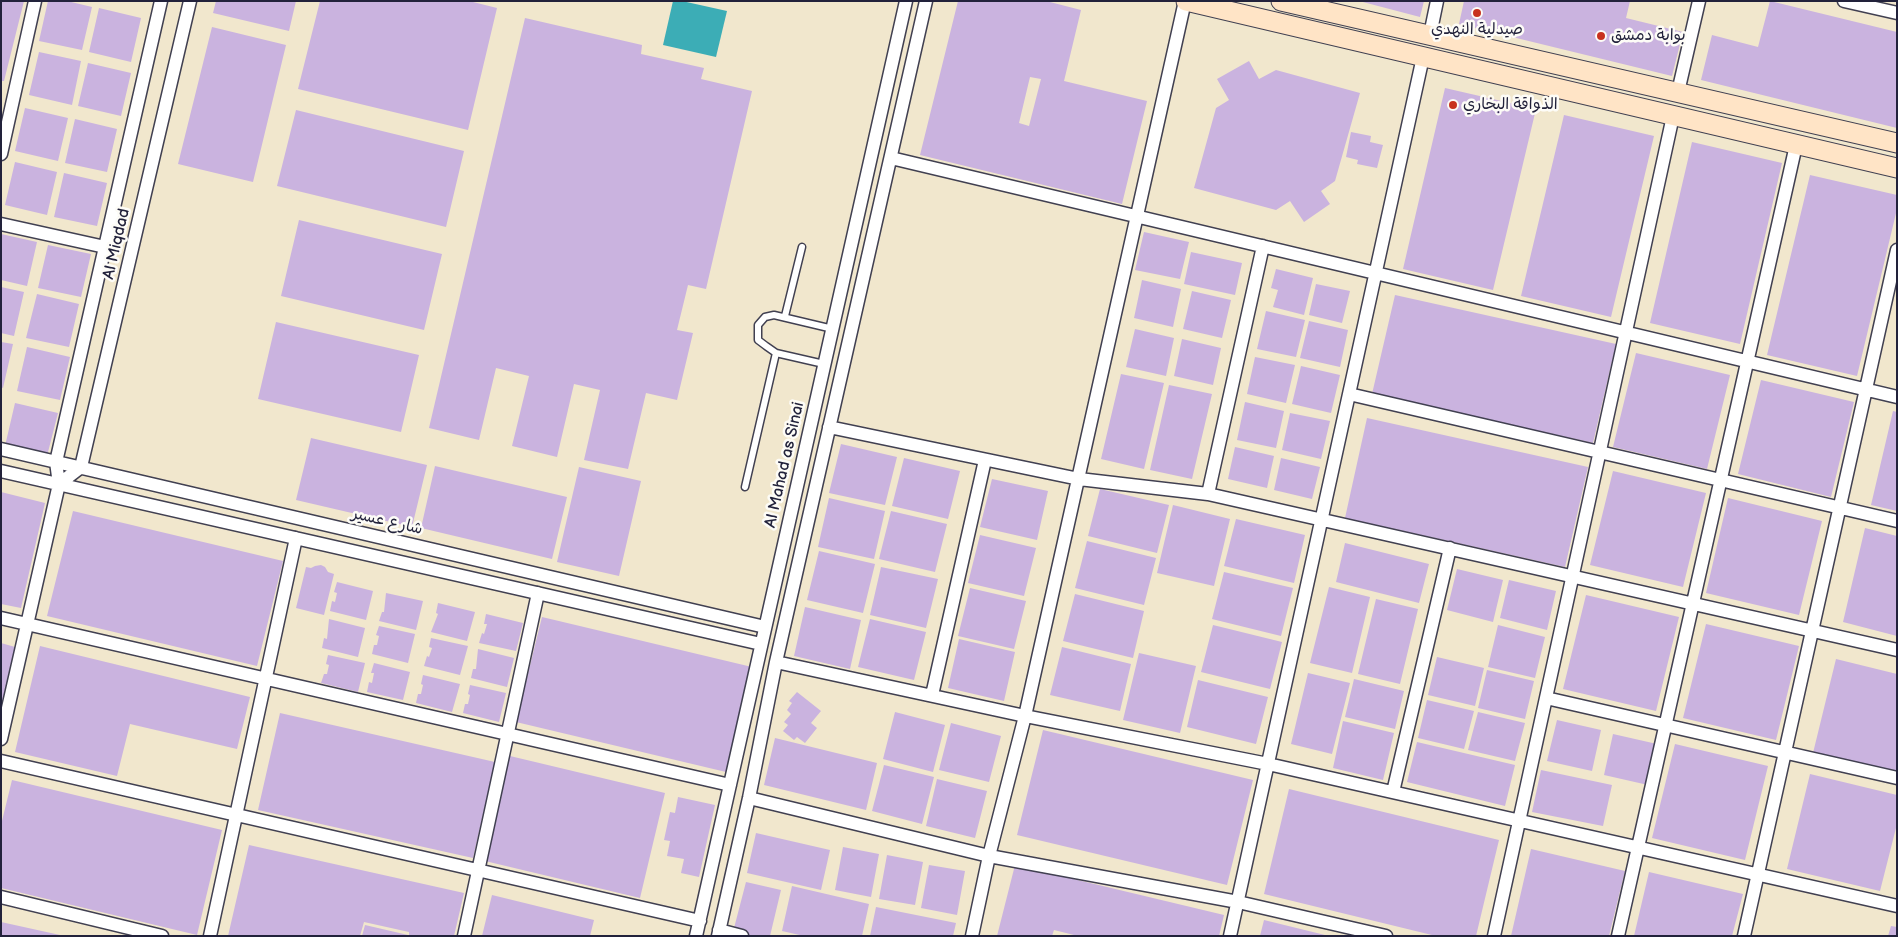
<!DOCTYPE html>
<html>
<head>
<meta charset="utf-8">
<style>
  body { margin:0 }
  #map { position:relative; width:1898px; height:937px; overflow:hidden; background:#f1e7cd; font-family:"Balsamiq Sans",sans-serif }
  canvas { display:block }
  .frame { position:absolute; inset:0; border:2px solid #22223b; pointer-events:none }
</style>
</head>
<body>
<div id="map">
<canvas width="1898" height="937"></canvas>
<div class="frame"></div>
</div>
<script>
const g = document.querySelector('canvas').getContext('2d');
g.lineJoin = 'round';
function paint(path, color) {
  g.fillStyle = color;
  g.fill(path, 'evenodd');
}
function toPath(rows) {
  const path = new Path2D();
  for (const r of rows) {
    path.moveTo(r[0], r[1]);
    for (let i = 2; i < r.length; i += 2) path.lineTo(r[i], r[i + 1]);
  }
  return path;
}
function stroke(path, color, width, dash) {
  g.strokeStyle = color;
  g.lineWidth = width;
  g.lineCap = dash ? 'butt' : 'round';
  g.setLineDash(dash || []);
  g.stroke(path);
}
function label(font, color, halo, rows, align = 'center') {
  g.font = font + ' "Balsamiq Sans","Playpen Sans Arabic",sans-serif';
  g.lineWidth = 5;
  g.setLineDash([]);
  g.textBaseline = 'middle';
  g.strokeStyle = halo;
  g.fillStyle = color;
  for (const [text, x, y, turn = 0] of rows) {
    g.save();
    g.translate(x, y);
    g.rotate((+turn || 0) * Math.PI / 180);
    g.textAlign = isNaN(turn) ? turn : align;
    if (halo) g.strokeText(text, 0, 0);
    g.fillText(text, 0, 0);
    g.restore();
  }
}
paint(toPath([
  [673,1,682,1,727,11,716,57,663,45]
]), '#3cadb6');
paint(toPath([
  [1,1,24,1,4,81,1,81],
  [48,1,67,1,92,7,82,50,39,41],
  [216,1,296,1,289,31,213,13],
  [320,1,469,1,497,8,468,130,298,89],
  [958,1,1046,1,1081,10,1064,81,1147,101,1122,204,920,155],
  [1030,77,1041,79,1029,126,1019,123],
  [1359,1,1424,1,1420,17],
  [1464,1,1630,1,1626,18,1683,32,1672,76,1459,24],
  [1770,1,1897,32,1897,128,1701,80,1712,35,1758,47],
  [99,8,141,18,131,62,89,52],
  [525,18,642,45,641,54,704,68,701,79,752,91,706,289,688,285,677,330,693,333,677,400,646,393,628,469,584,460,600,390,574,384,557,457,512,446,529,376,496,368,479,440,429,428],
  [212,27,286,45,253,182,178,164],
  [39,52,81,61,72,105,29,95],
  [1249,61,1259,79,1276,70,1360,93,1335,181,1321,191,1330,204,1304,222,1290,201,1276,210,1194,188,1216,108,1229,100,1217,79],
  [88,63,131,73,121,116,78,106],
  [1445,88,1536,109,1493,290,1403,269],
  [25,108,68,118,58,161,15,151],
  [296,110,464,151,446,227,277,186],
  [1564,115,1654,136,1611,317,1521,296],
  [75,119,117,129,107,172,65,163],
  [1351,132,1371,136,1370,142,1383,145,1377,168,1357,164,1358,160,1346,157],
  [1692,142,1782,163,1740,344,1650,323],
  [15,162,57,172,47,215,5,205],
  [64,173,107,183,97,226,54,217],
  [1810,175,1897,195,1897,209,1857,376,1767,355],
  [299,220,442,254,424,330,281,296],
  [1144,232,1189,242,1180,279,1135,270],
  [1,234,37,242,27,286,1,280],
  [48,245,91,254,81,297,38,288],
  [1191,252,1242,263,1235,295,1184,284],
  [1276,269,1313,278,1304,315,1273,307,1278,290,1271,288],
  [1142,280,1181,289,1173,327,1134,318],
  [1316,284,1350,291,1342,323,1309,315],
  [1,287,24,292,14,336,1,333],
  [1192,291,1231,300,1222,338,1183,329],
  [37,294,79,304,69,347,26,338],
  [1395,295,1616,344,1593,443,1372,394],
  [1266,311,1305,320,1296,357,1257,349],
  [1309,321,1348,330,1340,367,1300,358],
  [276,322,419,355,401,432,258,399],
  [1135,329,1174,338,1166,376,1126,367],
  [1182,339,1221,348,1213,385,1174,376],
  [1,342,13,344,3,388,1,387],
  [27,347,70,357,60,400,17,391],
  [1636,353,1730,375,1707,469,1613,447],
  [1255,357,1295,365,1286,403,1247,394],
  [1301,366,1340,375,1331,413,1292,404],
  [1121,374,1164,383,1144,469,1101,459],
  [1761,380,1854,402,1831,497,1738,474],
  [1169,385,1212,394,1192,479,1150,470],
  [1245,402,1284,411,1276,448,1237,440],
  [15,403,58,413,47,456,5,446],
  [1893,411,1897,412,1897,511,1871,505],
  [1290,413,1330,421,1321,459,1282,450],
  [1367,418,1588,467,1565,567,1345,518],
  [311,438,427,465,412,527,296,500],
  [841,444,897,457,885,505,829,493],
  [1235,447,1274,456,1267,488,1228,479],
  [904,458,960,471,948,519,892,506],
  [1281,458,1320,467,1312,499,1274,490],
  [435,466,567,497,552,559,421,528],
  [579,467,641,481,619,576,557,562],
  [1613,471,1706,493,1683,587,1590,565],
  [992,479,1048,491,1037,540,980,527],
  [1100,489,1169,505,1157,553,1088,536],
  [1,492,45,503,21,608,1,604],
  [829,498,885,511,874,559,818,547],
  [1728,498,1822,521,1799,615,1706,593],
  [1173,505,1230,519,1214,586,1157,573],
  [73,511,283,561,257,666,47,616],
  [891,511,947,524,935,572,879,559],
  [1236,519,1305,535,1294,583,1224,566],
  [1865,528,1897,536,1897,636,1843,622],
  [980,535,1036,548,1024,596,968,583],
  [1087,541,1156,558,1144,605,1075,588],
  [1345,543,1429,564,1419,603,1336,582],
  [819,551,875,564,863,613,807,600],
  [321,565,325,567,328,572,334,574,324,615,296,608,306,567,311,568,315,566],
  [881,567,938,579,926,628,870,615],
  [1457,569,1503,580,1493,622,1447,610],
  [1224,572,1293,588,1281,636,1212,619],
  [1509,580,1556,591,1547,630,1500,618],
  [337,582,373,591,366,620,330,611,332,601,335,602,337,593,334,592],
  [1329,587,1370,597,1352,673,1310,663],
  [970,588,1026,601,1014,649,958,636],
  [386,593,423,601,416,630,379,621,382,612,384,612],
  [1075,594,1144,611,1133,658,1063,641],
  [1586,595,1679,617,1656,711,1563,689],
  [1376,599,1418,609,1400,684,1358,674],
  [438,603,475,612,467,641,431,632,438,614,436,613],
  [805,607,861,620,850,669,794,656],
  [486,614,523,623,516,651,479,643,482,633,484,634,487,624,484,624],
  [542,617,752,667,726,772,516,722],
  [329,619,365,628,358,657,322,648,324,638,327,639],
  [870,619,926,632,914,680,858,667],
  [1706,624,1799,646,1776,740,1683,718],
  [1213,625,1282,642,1270,689,1201,672],
  [1498,625,1545,637,1535,678,1488,667],
  [379,626,415,634,408,663,372,654,374,645,377,645,379,636,376,635],
  [431,638,468,646,460,675,424,666,427,656,429,657,432,648,429,647],
  [959,639,1015,652,1004,701,948,688],
  [1,643,15,647,2,704,1,704],
  [40,646,250,697,237,749,130,724,117,776,15,752],
  [1062,647,1131,664,1120,711,1050,695],
  [478,649,514,658,507,687,471,678,473,669,476,669],
  [1139,653,1196,666,1180,733,1123,720],
  [328,655,365,663,358,692,321,683,324,674,327,674,329,665,326,664],
  [1437,657,1484,668,1475,706,1428,695],
  [1836,659,1897,674,1897,773,1813,753],
  [374,663,410,672,403,700,367,692,369,682,372,683,374,673,371,673],
  [1487,670,1534,681,1525,719,1478,708],
  [1308,673,1350,683,1332,754,1291,744],
  [423,675,460,684,452,712,416,703,418,694,421,694,423,685,421,684],
  [1354,679,1404,691,1395,729,1345,717],
  [1198,680,1268,697,1256,744,1187,727],
  [470,685,506,693,499,722,463,713,465,704,468,704,470,695,468,694],
  [797,692,821,711,811,723,817,728,805,743,797,737,794,740,783,731,788,725,784,722,791,714,787,710,792,703,789,701],
  [1427,700,1474,711,1464,749,1418,738],
  [895,712,945,725,933,772,883,759],
  [1478,712,1525,723,1515,761,1468,750],
  [280,713,495,762,473,858,258,810],
  [1557,720,1601,730,1592,771,1547,761],
  [1343,721,1394,733,1383,780,1333,768],
  [951,723,1001,736,989,782,939,770],
  [1043,730,1253,780,1227,885,1017,835],
  [1613,734,1657,744,1648,785,1604,775],
  [775,738,877,763,866,810,764,785],
  [1417,742,1515,765,1505,806,1407,782],
  [1675,744,1768,766,1745,860,1652,838],
  [510,756,665,793,640,898,485,861],
  [884,765,934,777,922,824,872,811],
  [1541,770,1612,785,1603,826,1532,812],
  [1810,774,1897,795,1897,824,1880,891,1787,869],
  [937,779,987,791,975,838,926,826],
  [12,780,222,830,197,935,1,888,1,825],
  [1289,789,1499,840,1476,936,1436,936,1264,894],
  [678,797,715,805,699,877,681,873,684,859,667,856,670,841,664,840,670,812,675,813],
  [756,833,830,850,821,890,747,873],
  [249,845,464,893,454,936,409,936,409,932,364,922,360,936,228,936],
  [843,847,879,854,871,897,835,890],
  [1531,849,1625,871,1609,936,1511,936],
  [887,855,923,862,915,905,879,899],
  [929,865,965,871,957,915,921,908],
  [1015,865,1224,915,1219,936,1078,936,1054,930,1052,936,997,936],
  [1649,872,1743,894,1732,936,1634,936],
  [746,882,781,890,770,936,749,936,733,932],
  [792,886,869,904,862,936,804,936,782,931],
  [492,895,594,920,590,936,482,936],
  [876,907,956,923,953,936,870,936],
  [1264,920,1325,935,1324,936,1260,936],
  [1,922,60,935,60,936,1,936],
  [365,925,408,935,408,936,362,936],
  [1891,926,1897,927,1897,936,1888,936]
]), '#cab3df');
const lane = toPath([
  [785,316,802,247],
  [824,364,776,353,766,346,758,340,758,325,765,317,774,315,833,329],
  [745,487,776,353]
]);
const street = toPath([
  [161,1,56,462,59,484,81,467,190,1],
  [1844,1,1897,13],
  [1430,35,1437,1],
  [1678,92,1699,1],
  [1,154,35,1],
  [891,158,1897,397],
  [1,224,105,247],
  [1349,394,1897,521],
  [829,427,1079,479,1208,494,1897,650],
  [1,449,765,627],
  [1,471,761,644],
  [1208,494,1263,246],
  [1,618,730,785],
  [776,662,1025,716,1268,764,1897,906],
  [932,695,985,460],
  [1546,698,1897,778],
  [1,739,59,484],
  [1,761,700,921],
  [1393,792,1450,548],
  [749,798,989,856,1238,902,1386,936],
  [1,897,162,936],
  [719,930,742,936],
  [210,936,296,538],
  [464,936,538,593],
  [696,936,906,1],
  [718,936,749,798,776,662,926,1],
  [972,936,989,856,1025,716,1185,1],
  [1230,936,1423,57],
  [1494,936,1673,116],
  [1618,936,1796,145],
  [1744,936,1897,250]
]);
const secondary = toPath([
  [1186,1,1897,168],
  [1281,1,1897,143]
]);
stroke(lane, '#414051', 9);
stroke(street, '#414051', 15);
stroke(secondary, '#414051', 21);
stroke(lane, '#fff', 6);
stroke(street, '#fff', 12);
stroke(secondary, '#ffe4c6', 19);
for (const [x, y, r, color] of [
  [1477,13,5,"#c8321e"],
  [1601,36,5,"#c8321e"],
  [1453,105,5,"#c8321e"]
]) {
  const dot = new Path2D();
  dot.arc(x, y, r, 0, 2 * Math.PI);
  g.fillStyle = color;
  g.fill(dot);
  stroke(dot, '#fdfcf7', 2);
}
label('16px', '#22223b', '#fdfcf7', [
  ["صيدلية النهدي",1477,30,"center"],
  ["بوابة دمشق",1611,36],
  ["الذواقة البخاري",1463,105]
], 'left');
label('16px', '#22223b', '#fdfcf7', [
  ["Al Miqdad",117,244,-77],
  ["Al Mahad as Sinai",785,465,-77],
  ["شارع عسير",387,522,13]
]);
</script>
</body>
</html>
